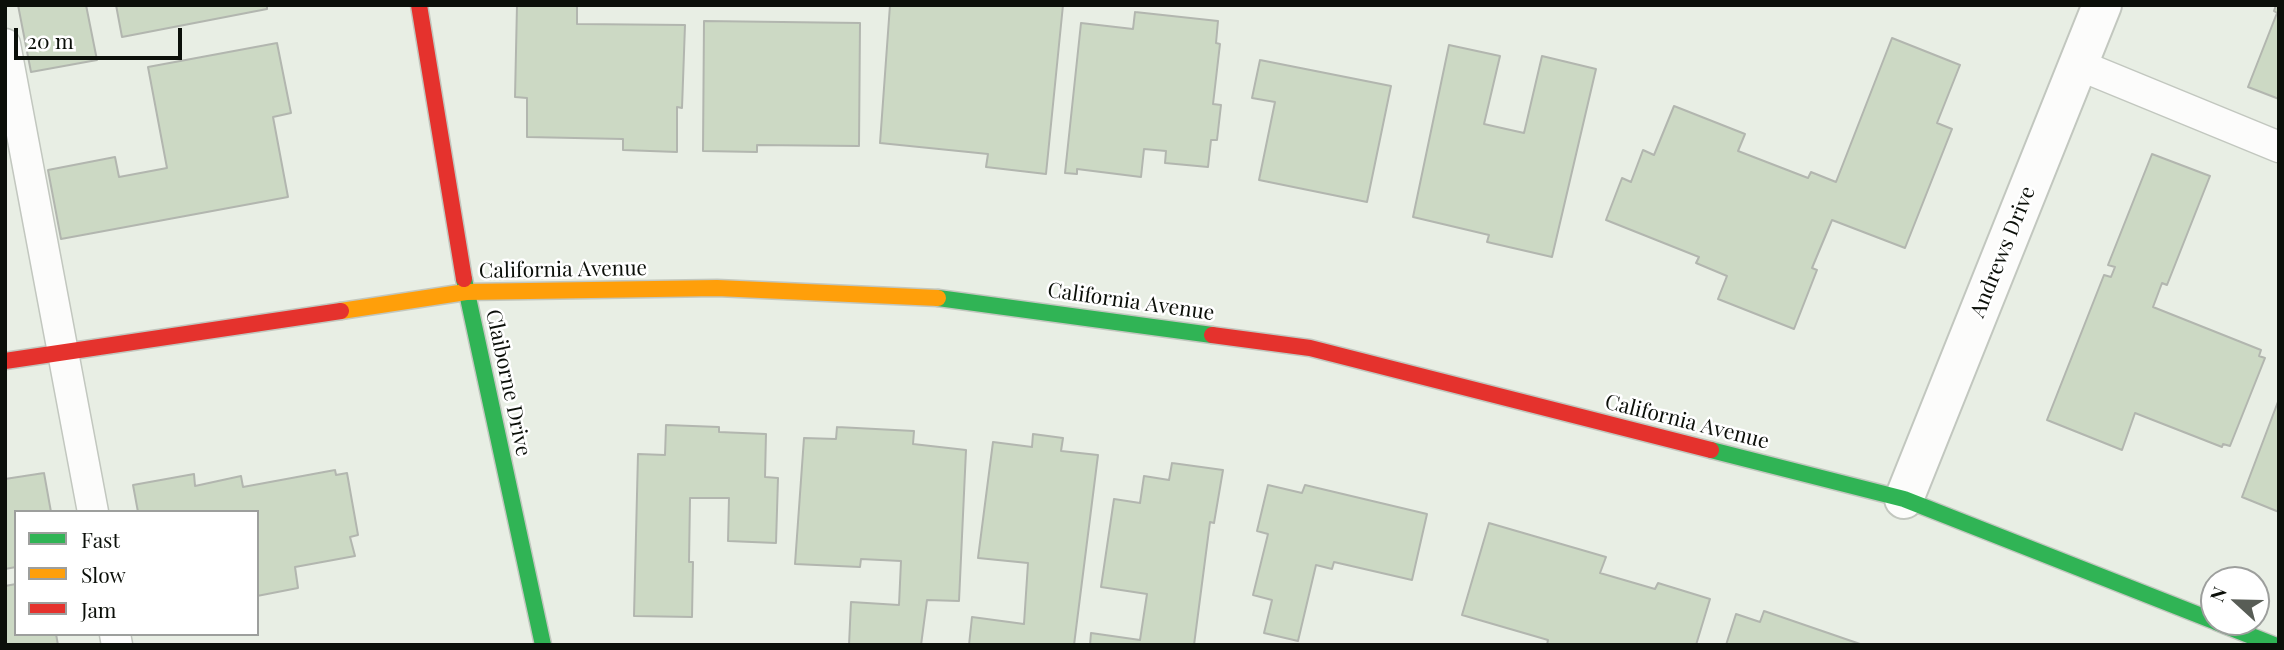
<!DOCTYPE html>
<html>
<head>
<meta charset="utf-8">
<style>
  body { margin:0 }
  #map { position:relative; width:2284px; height:650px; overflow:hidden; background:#e8eee4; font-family:"Playfair Display",serif }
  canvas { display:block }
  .frame { position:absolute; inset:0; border:7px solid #0b0f09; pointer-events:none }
  .legend { position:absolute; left:14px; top:510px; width:245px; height:126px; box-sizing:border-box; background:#fff; border:2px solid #9d9f9d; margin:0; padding:9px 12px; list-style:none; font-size:21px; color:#0b0f09 }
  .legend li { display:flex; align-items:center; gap:14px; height:35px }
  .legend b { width:35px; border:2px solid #9d9f9d }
  .north { position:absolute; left:2200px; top:566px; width:70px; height:70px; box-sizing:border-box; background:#fff; border:2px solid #9d9f9d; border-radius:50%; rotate:292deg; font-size:19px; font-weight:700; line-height:28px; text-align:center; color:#0b0f09 }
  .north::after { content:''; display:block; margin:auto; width:24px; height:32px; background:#585d56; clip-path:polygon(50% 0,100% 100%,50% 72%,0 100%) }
  .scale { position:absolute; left:14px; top:28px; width:168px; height:32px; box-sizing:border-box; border:4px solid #0b0f09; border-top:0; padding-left:9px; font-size:21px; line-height:24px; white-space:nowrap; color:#0b0f09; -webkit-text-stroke:5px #fff; paint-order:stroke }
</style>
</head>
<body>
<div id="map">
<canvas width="2284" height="650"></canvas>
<div class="frame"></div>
<ul class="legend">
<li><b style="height:9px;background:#30b455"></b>Fast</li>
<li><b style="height:9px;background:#ff9f0a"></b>Slow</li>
<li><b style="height:9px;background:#e5322d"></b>Jam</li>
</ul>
<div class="north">N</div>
<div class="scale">20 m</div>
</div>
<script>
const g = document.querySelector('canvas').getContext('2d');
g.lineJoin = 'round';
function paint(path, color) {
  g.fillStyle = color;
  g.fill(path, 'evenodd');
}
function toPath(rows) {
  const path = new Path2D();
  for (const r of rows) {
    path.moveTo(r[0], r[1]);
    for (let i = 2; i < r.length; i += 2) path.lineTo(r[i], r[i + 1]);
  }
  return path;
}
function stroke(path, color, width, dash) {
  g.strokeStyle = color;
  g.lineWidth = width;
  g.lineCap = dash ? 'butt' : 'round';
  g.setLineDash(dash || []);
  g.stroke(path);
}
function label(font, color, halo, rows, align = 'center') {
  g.font = font + ' "Playfair Display",serif';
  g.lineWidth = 5;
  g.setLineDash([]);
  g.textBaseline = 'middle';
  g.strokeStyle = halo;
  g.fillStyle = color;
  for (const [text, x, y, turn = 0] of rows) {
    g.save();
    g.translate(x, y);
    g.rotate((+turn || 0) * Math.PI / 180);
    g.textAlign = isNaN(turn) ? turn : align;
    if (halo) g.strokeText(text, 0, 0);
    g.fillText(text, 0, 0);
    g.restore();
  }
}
const building = toPath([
  [18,5,86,5,97,60,31,72,18,5],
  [116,5,267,5,267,9,122,37,116,5],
  [517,5,577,5,577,24,685,25,682,108,677,107,677,152,623,150,623,139,527,137,527,98,515,97,517,5],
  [890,5,1063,5,1046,174,986,167,988,154,880,143,890,5],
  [2276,5,2279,5,2279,99,2248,87,2277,13,2274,11,2276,5],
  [1135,12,1218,21,1216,43,1220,44,1213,104,1221,105,1217,140,1211,140,1208,167,1165,163,1166,151,1144,149,1141,177,1077,169,1077,174,1065,173,1081,23,1133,29,1135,12],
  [704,21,860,23,859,146,757,145,757,152,703,151,704,21],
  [1892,38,1960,65,1937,123,1952,129,1905,248,1832,220,1812,268,1817,270,1794,329,1718,299,1727,276,1696,263,1699,257,1606,220,1622,178,1631,182,1643,150,1654,155,1674,106,1745,134,1738,151,1808,178,1811,172,1836,182,1892,38],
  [277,43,291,113,273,117,288,197,61,239,48,170,115,157,119,177,167,168,148,67,277,43],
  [1449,45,1500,56,1484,124,1524,133,1542,56,1596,69,1552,257,1487,242,1489,235,1413,217,1449,45],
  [1260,60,1391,86,1367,202,1259,180,1275,102,1252,98,1260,60],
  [2152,154,2210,176,2167,285,2162,283,2153,307,2261,350,2259,356,2265,358,2230,446,2223,444,2222,447,2135,413,2122,450,2047,420,2104,275,2111,277,2115,267,2108,265,2152,154],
  [2279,399,2279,512,2242,497,2279,399],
  [666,425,719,427,719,432,766,434,765,477,778,478,776,543,728,541,729,498,690,498,689,562,693,562,692,617,634,616,638,454,665,455,666,425],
  [837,427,914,431,913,444,966,450,959,601,927,600,921,645,849,645,851,602,899,605,901,561,861,559,860,567,795,564,804,438,836,439,837,427],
  [1033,434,1063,438,1061,451,1098,455,1074,645,969,645,972,617,1024,624,1028,563,978,558,993,442,1032,447,1033,434],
  [1172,463,1223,470,1214,523,1210,522,1194,645,1090,645,1091,633,1140,640,1147,594,1101,587,1114,499,1140,503,1144,476,1169,480,1172,463],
  [335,470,336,475,347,473,358,535,350,537,355,556,295,567,298,588,257,596,257,512,138,512,133,485,194,474,195,486,241,476,243,487,335,470],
  [44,473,51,512,16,512,16,567,5,569,5,479,44,473],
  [1268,485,1302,493,1305,485,1427,514,1412,580,1334,562,1332,569,1316,565,1298,641,1264,633,1272,600,1253,595,1268,534,1257,531,1268,485],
  [1489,523,1606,557,1600,573,1655,589,1658,583,1710,599,1696,645,1547,645,1548,640,1462,615,1489,523],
  [16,584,16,634,56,634,58,645,5,645,5,586,16,584],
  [1764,611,1863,645,1726,645,1736,614,1760,622,1764,611]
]);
paint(building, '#ccd9c4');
stroke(building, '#b2b6af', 2);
const lane = toPath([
  [5,44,93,512],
  [2079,65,2279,147],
  [115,634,117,645]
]);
const street = toPath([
  [1904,499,2102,5]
]);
const fast = toPath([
  [464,279,543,645],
  [938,298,1212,335],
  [1711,450,1904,499,2214,621],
  [2216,622,2274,645]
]);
const slow = toPath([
  [341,311,466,292,717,288,938,298]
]);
const jam = toPath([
  [419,5,464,279],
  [1212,335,1310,348,1711,450],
  [5,361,341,311]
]);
stroke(lane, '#c2c7bf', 33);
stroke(street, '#c2c7bf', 42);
stroke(fast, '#c2c7bf', 19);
stroke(slow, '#c2c7bf', 19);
stroke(jam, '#c2c7bf', 19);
stroke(lane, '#fcfcfb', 30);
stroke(street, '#fcfcfb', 38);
stroke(fast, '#30b455', 16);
stroke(slow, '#ff9f0a', 16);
stroke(jam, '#e5322d', 16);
label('21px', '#0b0f09', '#fff', [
  ["Andrews Drive",2003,252,-68],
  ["California Avenue",563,270,-1],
  ["California Avenue",1131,302,8],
  ["Claiborne Drive",508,383,78],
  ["California Avenue",1687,422,14]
]);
</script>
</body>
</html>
